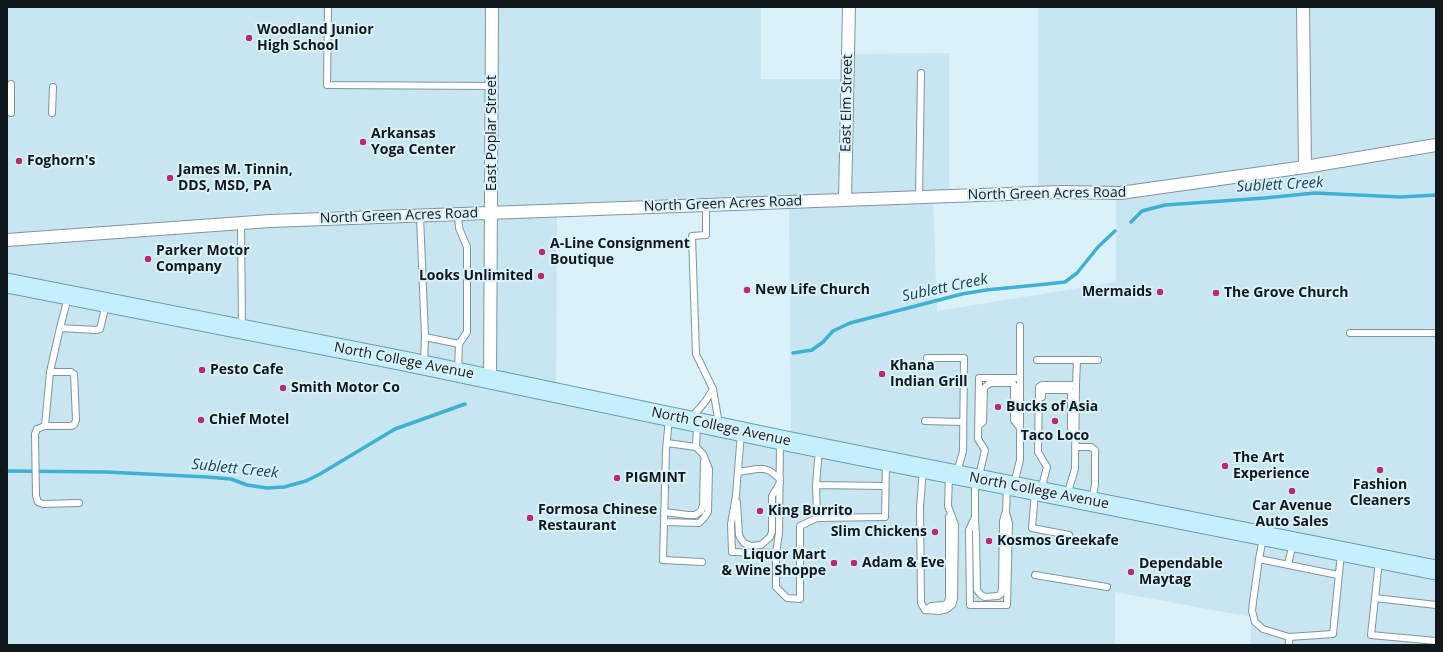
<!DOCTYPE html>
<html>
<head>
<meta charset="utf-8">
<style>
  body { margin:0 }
  #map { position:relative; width:1443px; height:652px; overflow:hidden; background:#dbf1f9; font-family:"Open Sans",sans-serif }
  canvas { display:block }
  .frame { position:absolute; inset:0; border:8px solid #10181b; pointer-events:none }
</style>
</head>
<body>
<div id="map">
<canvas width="1443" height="652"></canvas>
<div class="frame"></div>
</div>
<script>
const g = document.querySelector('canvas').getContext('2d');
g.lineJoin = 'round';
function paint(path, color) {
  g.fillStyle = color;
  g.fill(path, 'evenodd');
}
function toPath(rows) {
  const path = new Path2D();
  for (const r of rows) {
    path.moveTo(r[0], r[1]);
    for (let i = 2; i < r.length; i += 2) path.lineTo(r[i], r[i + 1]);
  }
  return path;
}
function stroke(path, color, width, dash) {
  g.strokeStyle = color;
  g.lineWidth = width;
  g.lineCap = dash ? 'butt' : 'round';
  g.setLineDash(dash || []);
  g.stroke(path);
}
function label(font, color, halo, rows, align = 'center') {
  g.font = font + ' "Open Sans",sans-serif';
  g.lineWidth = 4;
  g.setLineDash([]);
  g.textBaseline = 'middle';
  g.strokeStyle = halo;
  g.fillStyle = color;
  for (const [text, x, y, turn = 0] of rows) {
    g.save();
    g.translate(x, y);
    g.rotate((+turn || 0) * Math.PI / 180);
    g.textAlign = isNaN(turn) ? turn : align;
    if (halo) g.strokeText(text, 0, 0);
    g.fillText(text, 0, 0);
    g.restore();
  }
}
paint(toPath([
  [7,7,761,7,761,79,847,79,848,54,949,53,949,196,933,197,937,311,1116,282,1116,193,1038,193,1038,7,1436,7,1436,645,1251,645,1251,617,1115,592,1115,645,8,645],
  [789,202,791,441,556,392,557,211]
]), '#c7e6f1');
stroke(toPath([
  [1131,222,1142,211,1165,205,1265,198,1315,193,1400,197,1436,195],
  [793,353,812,350,823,342,833,331,850,323,962,294,986,290,1047,284,1065,282,1077,273,1098,247,1115,231],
  [7,471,106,472,207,477,231,479,247,485,267,488,284,487,306,481,320,474,395,429,465,404]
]), '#3eb0d1', 3.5);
const lane = toPath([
  [328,7,327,85,492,86],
  [11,84,11,113],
  [52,113,53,87],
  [919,197,921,73],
  [706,205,706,235,692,236,696,354,713,389,719,424],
  [420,216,425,337,459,344,467,332,467,247,459,228,458,214],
  [241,223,242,328],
  [68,297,60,328,96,330,100,329,106,304],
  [1350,333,1436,333],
  [927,358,964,358,963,451,957,473],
  [1037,360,1077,360,1076,385],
  [1077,360,1098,360],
  [424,363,425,337],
  [458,370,459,344],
  [50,372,71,372,74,374,76,420,74,425,70,426,45,426,50,372,60,328],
  [1042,397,1042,392,1044,390,1070,390,1071,394,1071,428,1075,435],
  [669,418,666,450,663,560,702,562],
  [691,418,705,402,713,389],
  [925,421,963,422],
  [45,426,37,429,35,434,36,496,38,502,43,504,79,503],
  [978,426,983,422,984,388,990,383,1013,383,1014,385,1014,420,1020,428],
  [741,433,736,495,731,524,732,552,776,553,779,533,780,443],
  [696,447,697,424],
  [1075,447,1091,447,1095,450,1095,485,1092,500],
  [819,449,816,485,817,518,885,517,886,463],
  [923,469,920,507,921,603,925,610,939,611,947,609,952,605,954,599,955,525,948,506,949,475],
  [738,472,757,469,764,469,770,471,780,479],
  [979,476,985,450,978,439,979,378,1020,378],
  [975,480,975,517,969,530,970,605,1007,605,1009,523,1006,513,1007,487],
  [1014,484,1020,460,1020,326],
  [816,485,885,486],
  [1041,490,1047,467,1038,452,1039,387,1042,385,1076,385,1075,469,1067,495],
  [1035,492,1032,528,1069,535],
  [737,502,739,535,741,539,744,543,751,546,761,545,770,537,772,532,772,496,780,483],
  [664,512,688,515,695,515,701,511,703,505,704,461],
  [975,519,976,534,977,590,981,595,985,597,998,596,1001,594,1002,588,1003,521,1005,514],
  [664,522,699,523,704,518,708,512,709,469,703,454,696,447,667,443],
  [1263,538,1259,559,1253,602,1252,611,1255,622,1263,629,1289,637,1333,634,1341,553],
  [776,553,776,587,787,598,800,599,800,526,817,518],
  [1259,559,1338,575],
  [1379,561,1371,635,1436,641],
  [1288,564,1293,543],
  [1035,575,1107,587],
  [1375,598,1436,605],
  [925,610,931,606,944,605,947,603,949,599,949,517],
  [1289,645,1289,637]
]);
const street = toPath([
  [1303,7,1305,166],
  [845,200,849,7],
  [7,240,270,221,1061,192,1120,193,1305,167,1436,145],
  [490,379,492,7]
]);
const primary = toPath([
  [7,283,404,361,791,442,1436,570]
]);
stroke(lane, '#80949c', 8);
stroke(street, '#80949c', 14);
stroke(primary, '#6c9dad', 21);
stroke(lane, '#fff', 6);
stroke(street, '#fff', 12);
stroke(primary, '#c4effd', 19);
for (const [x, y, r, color] of [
  [249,38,4,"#b52d6e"],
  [363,142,4,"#b52d6e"],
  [19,161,4,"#b52d6e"],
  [170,178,4,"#b52d6e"],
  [542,252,4,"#b52d6e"],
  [148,259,4,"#b52d6e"],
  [541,276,4,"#b52d6e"],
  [747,290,4,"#b52d6e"],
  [1160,292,4,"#b52d6e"],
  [1216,293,4,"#b52d6e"],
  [202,370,4,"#b52d6e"],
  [882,374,4,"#b52d6e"],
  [283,388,4,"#b52d6e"],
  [998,407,4,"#b52d6e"],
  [201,420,4,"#b52d6e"],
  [1055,421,4,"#b52d6e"],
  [1225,466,4,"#b52d6e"],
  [1380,470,4,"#b52d6e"],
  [617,478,4,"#b52d6e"],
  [1292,491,4,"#b52d6e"],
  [760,511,4,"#b52d6e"],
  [530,518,4,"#b52d6e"],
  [935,532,4,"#b52d6e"],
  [989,541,4,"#b52d6e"],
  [834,563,4,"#b52d6e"],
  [854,563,4,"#b52d6e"],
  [1131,572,4,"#b52d6e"]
]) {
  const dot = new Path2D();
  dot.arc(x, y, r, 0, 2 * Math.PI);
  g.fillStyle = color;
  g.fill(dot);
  stroke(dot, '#dbf1f9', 1.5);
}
label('bold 14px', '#10181b', '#dbf1f9', [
  ["Woodland Junior",257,30],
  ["High School",257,46],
  ["Arkansas",371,134],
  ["Yoga Center",371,150],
  ["Foghorn's",27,161],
  ["James M. Tinnin,",178,170],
  ["DDS, MSD, PA",178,186],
  ["A-Line Consignment",550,244],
  ["Boutique",550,260],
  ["Parker Motor",156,251],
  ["Company",156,267],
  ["Looks Unlimited",533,276,"right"],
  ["New Life Church",755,290],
  ["Mermaids",1152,292,"right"],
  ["The Grove Church",1224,293],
  ["Khana",890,366],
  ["Indian Grill",890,382],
  ["Pesto Cafe",210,370],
  ["Smith Motor Co",291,388],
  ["Bucks of Asia",1006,407],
  ["Chief Motel",209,420],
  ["Taco Loco",1055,436,"center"],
  ["The Art",1233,458],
  ["Experience",1233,474],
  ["PIGMINT",625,478],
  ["Fashion",1380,485,"center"],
  ["Cleaners",1380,501,"center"],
  ["Car Avenue",1292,506,"center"],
  ["Auto Sales",1292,522,"center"],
  ["Formosa Chinese",538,510],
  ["Restaurant",538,526],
  ["King Burrito",768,511],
  ["Slim Chickens",927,532,"right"],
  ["Kosmos Greekafe",997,541],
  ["Liquor Mart",826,555,"right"],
  ["& Wine Shoppe",826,571,"right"],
  ["Adam & Eve",862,563],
  ["Dependable",1139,564],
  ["Maytag",1139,580]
], 'left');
label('14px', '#10181b', '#dbf1f9', [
  ["East Elm Street",847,103,-89],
  ["East Poplar Street",492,133,-90],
  ["North Green Acres Road",1047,194,-1],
  ["North Green Acres Road",723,204,-2],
  ["North Green Acres Road",399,216,-2],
  ["North College Avenue",404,361,11],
  ["North College Avenue",721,427,12],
  ["North College Avenue",1039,491,11]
]);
label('italic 15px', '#124351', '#dbf1f9', [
  ["Sublett Creek",1280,185,-3],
  ["Sublett Creek",945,288,-12],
  ["Sublett Creek",235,469,6]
]);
</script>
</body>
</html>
